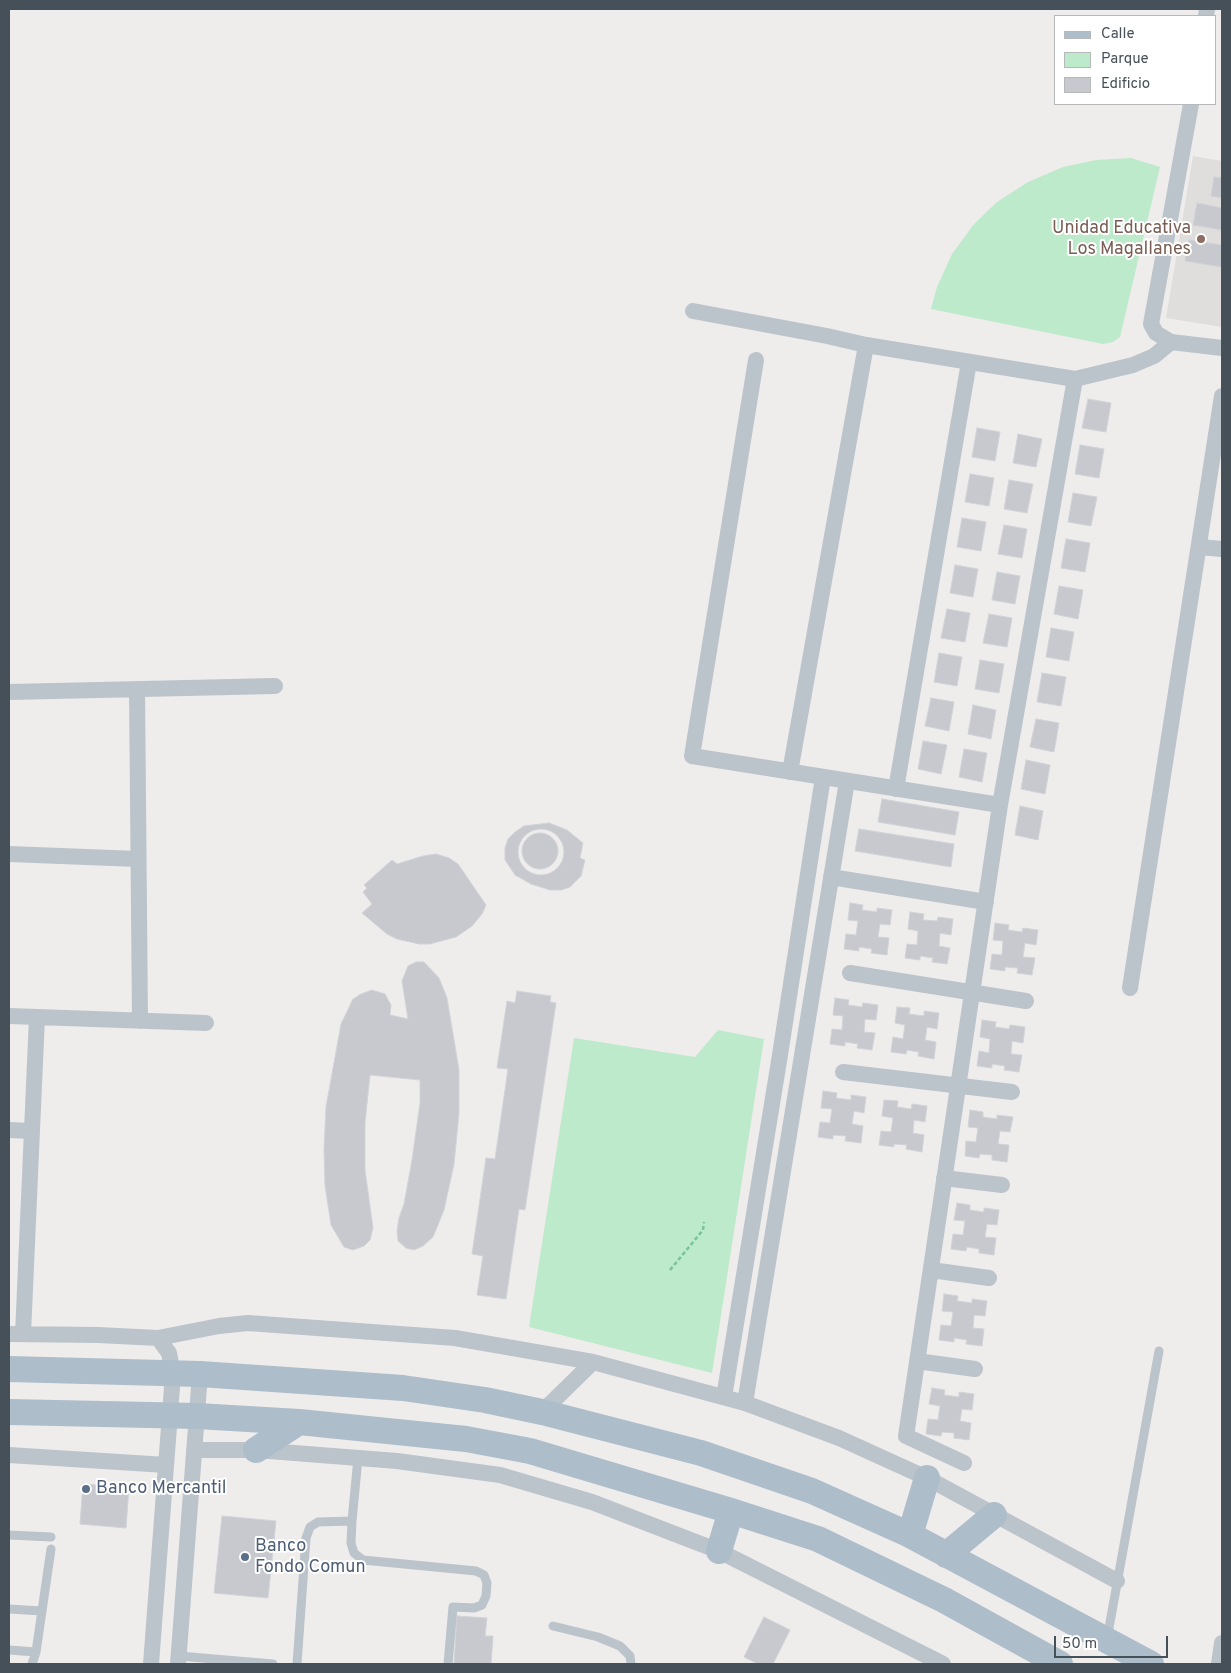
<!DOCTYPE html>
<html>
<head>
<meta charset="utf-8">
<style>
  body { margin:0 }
  #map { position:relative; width:1231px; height:1673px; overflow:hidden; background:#efecec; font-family:Overpass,sans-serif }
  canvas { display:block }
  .frame { position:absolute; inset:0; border:10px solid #465058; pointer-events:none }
  .legend { position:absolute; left:1054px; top:15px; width:162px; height:90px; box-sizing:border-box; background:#fff; border:1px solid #b5b9bc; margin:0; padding:6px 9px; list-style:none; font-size:15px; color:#465058 }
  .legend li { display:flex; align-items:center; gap:10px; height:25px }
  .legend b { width:25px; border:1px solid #b5b9bc }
  .scale { position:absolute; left:1054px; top:1636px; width:114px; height:22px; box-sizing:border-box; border:2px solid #465058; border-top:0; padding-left:6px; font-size:15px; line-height:18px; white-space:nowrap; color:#465058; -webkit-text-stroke:4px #fff; paint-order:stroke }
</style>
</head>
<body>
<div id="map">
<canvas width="1231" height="1673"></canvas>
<div class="frame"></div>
<ul class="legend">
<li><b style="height:6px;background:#adbdc9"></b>Calle</li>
<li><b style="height:14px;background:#bdeacb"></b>Parque</li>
<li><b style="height:14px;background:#c7c9cf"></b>Edificio</li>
</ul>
<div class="scale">50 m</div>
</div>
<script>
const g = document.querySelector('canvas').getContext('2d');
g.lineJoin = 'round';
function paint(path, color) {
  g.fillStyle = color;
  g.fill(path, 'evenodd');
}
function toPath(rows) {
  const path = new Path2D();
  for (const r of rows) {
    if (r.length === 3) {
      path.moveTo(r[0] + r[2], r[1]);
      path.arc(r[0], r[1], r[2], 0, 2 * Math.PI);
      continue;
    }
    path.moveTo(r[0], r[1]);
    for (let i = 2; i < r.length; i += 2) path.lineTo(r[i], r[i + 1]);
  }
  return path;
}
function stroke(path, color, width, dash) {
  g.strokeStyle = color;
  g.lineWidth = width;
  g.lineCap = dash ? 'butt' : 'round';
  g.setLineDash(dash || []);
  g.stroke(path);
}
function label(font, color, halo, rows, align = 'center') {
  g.font = font + ' Overpass,sans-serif';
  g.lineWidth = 4;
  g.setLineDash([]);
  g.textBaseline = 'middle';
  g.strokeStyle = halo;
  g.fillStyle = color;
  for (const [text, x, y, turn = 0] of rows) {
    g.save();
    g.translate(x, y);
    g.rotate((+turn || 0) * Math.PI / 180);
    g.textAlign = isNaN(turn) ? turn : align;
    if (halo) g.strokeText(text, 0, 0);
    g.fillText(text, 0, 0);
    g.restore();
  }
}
paint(toPath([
  [1193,156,1222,161,1222,327,1166,318]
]), '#e0dddd');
paint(toPath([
  [1131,158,1160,167,1120,337,1113,342,1103,344,931,309,937,287,952,254,974,224,997,202,1028,182,1063,167,1096,160],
  [718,1030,764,1039,712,1373,529,1327,574,1038,695,1057]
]), '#bdeacb');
const building = toPath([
  [1214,177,1222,178,1222,198,1211,196,1214,177],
  [1197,203,1222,208,1222,230,1193,225,1197,203],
  [1189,240,1222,245,1222,267,1185,261,1189,240],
  [1088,399,1111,403,1106,432,1082,428,1088,399],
  [977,428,1000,432,995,461,972,457,977,428],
  [1018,434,1042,439,1036,467,1013,463,1018,434],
  [1080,445,1104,449,1099,478,1075,474,1080,445],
  [970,474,994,478,989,506,965,502,970,474],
  [1009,480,1033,484,1027,513,1004,509,1009,480],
  [1073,493,1097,497,1091,526,1068,522,1073,493],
  [962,518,986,522,981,551,957,547,962,518],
  [1004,525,1027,529,1022,558,998,554,1004,525],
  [1066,539,1090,543,1085,572,1061,568,1066,539],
  [955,565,978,569,973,597,950,593,955,565],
  [997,572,1020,576,1015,604,992,600,997,572],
  [1059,586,1083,590,1078,619,1054,614,1059,586],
  [947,609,970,613,965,642,941,638,947,609],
  [989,614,1012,618,1007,647,983,643,989,614],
  [1051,628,1074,632,1069,661,1046,657,1051,628],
  [939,653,962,657,957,686,934,682,939,653],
  [980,660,1004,664,999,693,975,689,980,660],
  [1042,673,1066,677,1061,706,1037,702,1042,673],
  [931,698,954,702,949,731,925,726,931,698],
  [973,705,996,710,991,739,968,734,973,705],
  [1036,719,1059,723,1054,752,1030,747,1036,719],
  [923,741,947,745,941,774,918,769,923,741],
  [964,749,987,753,982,782,959,777,964,749],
  [1026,760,1050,765,1045,794,1021,789,1026,760],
  [882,799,959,812,955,835,878,822,882,799],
  [1020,806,1043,811,1038,840,1015,835,1020,806],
  [549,823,567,830,583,843,580,858,585,860,581,876,570,887,561,890,550,890,531,884,515,875,505,860,505,848,508,839,515,832,524,826,549,823],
  [541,852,23],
  [859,829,954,844,951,867,855,851,859,829],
  [540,851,18],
  [436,854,449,858,458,864,486,905,482,914,472,926,456,937,430,944,419,944,397,939,387,934,362,913,372,904,363,892,367,888,364,885,392,860,397,864,423,856,436,854],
  [850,903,863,905,862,910,877,912,877,908,892,910,890,925,880,924,878,937,889,938,887,955,871,953,872,949,859,947,859,951,844,949,846,934,856,935,858,921,848,920,850,903],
  [910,912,924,914,923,920,937,921,938,917,953,919,951,935,940,933,939,946,950,948,947,964,932,962,933,958,920,956,920,960,905,958,907,944,917,945,918,931,908,929,910,912],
  [995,923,1009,925,1008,930,1022,932,1023,928,1038,930,1036,945,1025,943,1023,957,1035,958,1032,975,1017,973,1018,968,1005,967,1005,971,990,969,992,954,1002,955,1003,941,993,940,995,923],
  [416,962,424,962,439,978,447,998,459,1070,459,1113,454,1164,444,1210,433,1237,423,1246,414,1250,406,1248,398,1241,397,1231,399,1218,404,1204,412,1160,420,1103,420,1080,370,1075,365,1123,365,1170,373,1228,370,1240,364,1246,353,1250,344,1247,331,1225,325,1185,324,1149,326,1107,341,1024,353,999,361,994,372,990,385,994,391,1005,390,1015,408,1019,402,981,408,966,416,962],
  [517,991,551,996,550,1002,556,1003,525,1210,519,1209,506,1299,477,1295,483,1256,472,1254,486,1158,495,1159,508,1069,497,1068,507,1001,515,1003,517,991],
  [835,998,849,1000,848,1005,862,1007,863,1003,878,1005,876,1020,865,1019,864,1032,875,1033,872,1050,857,1048,858,1044,845,1042,845,1046,830,1044,832,1029,842,1030,843,1016,833,1015,835,998],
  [897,1007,910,1008,909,1014,924,1016,924,1011,939,1013,937,1029,927,1027,925,1040,936,1042,934,1059,918,1056,919,1052,907,1050,906,1054,891,1052,893,1037,903,1039,905,1025,895,1023,897,1007],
  [982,1020,996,1022,995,1027,1009,1029,1010,1025,1025,1027,1023,1043,1012,1041,1011,1054,1022,1055,1019,1072,1004,1070,1005,1066,992,1064,992,1068,977,1066,979,1051,989,1053,990,1039,980,1037,982,1020],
  [823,1091,837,1093,836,1098,851,1100,851,1095,866,1097,864,1113,854,1111,852,1124,863,1126,861,1143,845,1141,846,1136,833,1135,833,1139,818,1137,820,1122,830,1123,832,1109,821,1108,823,1091],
  [884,1100,898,1101,897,1107,911,1109,912,1104,927,1106,925,1122,914,1120,913,1133,924,1135,922,1152,906,1149,907,1145,894,1144,894,1147,879,1145,881,1131,891,1132,893,1118,882,1116,884,1100],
  [970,1110,983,1112,983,1117,997,1119,997,1115,1013,1117,1010,1132,1000,1131,998,1144,1009,1145,1007,1162,992,1160,992,1155,980,1154,979,1158,965,1156,966,1141,976,1142,978,1128,968,1127,970,1110],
  [957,1203,970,1205,970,1210,984,1212,984,1208,999,1210,997,1225,987,1224,985,1237,996,1238,994,1255,979,1253,979,1249,967,1247,966,1251,951,1249,953,1234,963,1235,965,1221,954,1220,957,1203],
  [944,1294,958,1296,957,1301,972,1303,972,1299,987,1301,985,1316,974,1315,973,1328,984,1329,982,1346,966,1344,967,1340,954,1338,954,1342,939,1340,941,1325,951,1326,953,1312,942,1311,944,1294],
  [932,1388,945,1390,944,1395,959,1397,959,1392,974,1394,972,1410,962,1409,960,1421,971,1423,969,1440,954,1438,954,1433,942,1432,941,1436,926,1434,928,1419,938,1420,940,1406,929,1404,932,1388],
  [83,1484,129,1487,126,1528,80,1524,83,1484],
  [222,1516,276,1521,268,1598,214,1593,222,1516],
  [457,1616,487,1618,485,1636,493,1636,491,1664,454,1664,457,1616],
  [764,1617,790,1630,773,1664,758,1664,744,1657,764,1617]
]);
paint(building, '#c7c9cf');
stroke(building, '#d0d3d7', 1);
stroke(toPath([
  [670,1270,703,1230,704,1222]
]), '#78c59a', 2.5, [4, 2.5]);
stroke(toPath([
  [358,1458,352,1521,351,1543,354,1553,363,1560,476,1571,484,1575,487,1583,486,1596,482,1605,474,1608,453,1607,448,1664],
  [9,1535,51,1537],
  [9,1609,42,1611],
  [553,1626,598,1637,620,1646,630,1656,631,1664],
  [1107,1639,1159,1351],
  [9,1650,36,1652],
  [179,1656,273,1664],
  [32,1664,36,1652,51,1549],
  [297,1664,306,1538,310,1527,318,1522,352,1521]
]), '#bbc4ca', 9);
stroke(toPath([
  [1206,16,1207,9],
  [1191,104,1151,324,1156,333,1171,342,1222,348],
  [693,311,827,336,866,345,1075,379,1133,365,1154,356,1171,342],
  [756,360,692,756,1000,805],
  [1199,547,1222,549],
  [137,689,140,1021],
  [9,692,275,686],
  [790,772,866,345],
  [896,789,969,362],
  [9,854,138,859],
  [831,877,986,902],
  [850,973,1026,1001],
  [1130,988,1222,396],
  [9,1016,206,1023],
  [843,1072,1012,1092],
  [9,1130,32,1131],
  [944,1178,1002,1185],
  [931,1270,989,1278],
  [9,1334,98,1335,158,1338,219,1326,248,1323,455,1338,593,1362],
  [23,1334,37,1017],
  [917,1361,975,1369],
  [724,1397,780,1055,823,777],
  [745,1403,847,781],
  [542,1412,593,1362,745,1403,839,1438,927,1478,1117,1581],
  [194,1450,256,1450,397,1461,500,1475,592,1502,719,1551,943,1664],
  [9,1455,166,1465],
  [964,1463,906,1436,1000,805,1075,379],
  [151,1664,173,1374,169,1353,158,1338],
  [178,1664,200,1374],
  [1219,1664,1222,1643]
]), '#bbc4ca', 16);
stroke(toPath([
  [9,1369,200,1374,403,1388,485,1400,542,1412,701,1453,812,1491,910,1535,1151,1664],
  [9,1412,197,1416,299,1422,466,1439,530,1451,731,1511,818,1539,944,1600,1060,1664],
  [256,1450,299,1422],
  [910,1535,927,1478],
  [719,1551,731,1511],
  [946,1555,994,1515]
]), '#adbdc9', 26);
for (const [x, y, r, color] of [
  [1201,239,5,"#8d6e63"],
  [86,1489,5,"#5c6f8a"],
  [245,1557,5,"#5c6f8a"]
]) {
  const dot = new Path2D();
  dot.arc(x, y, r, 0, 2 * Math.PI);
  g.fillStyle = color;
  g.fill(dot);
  stroke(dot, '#fff', 2);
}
label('18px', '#785e54', '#fff', [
  ["Unidad Educativa",1191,229],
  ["Los Magallanes",1191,250]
], 'right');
label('18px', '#4e5e75', '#fff', [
  ["Banco Mercantil",96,1489],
  ["Banco",255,1547],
  ["Fondo Comun",255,1568]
], 'left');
</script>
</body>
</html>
